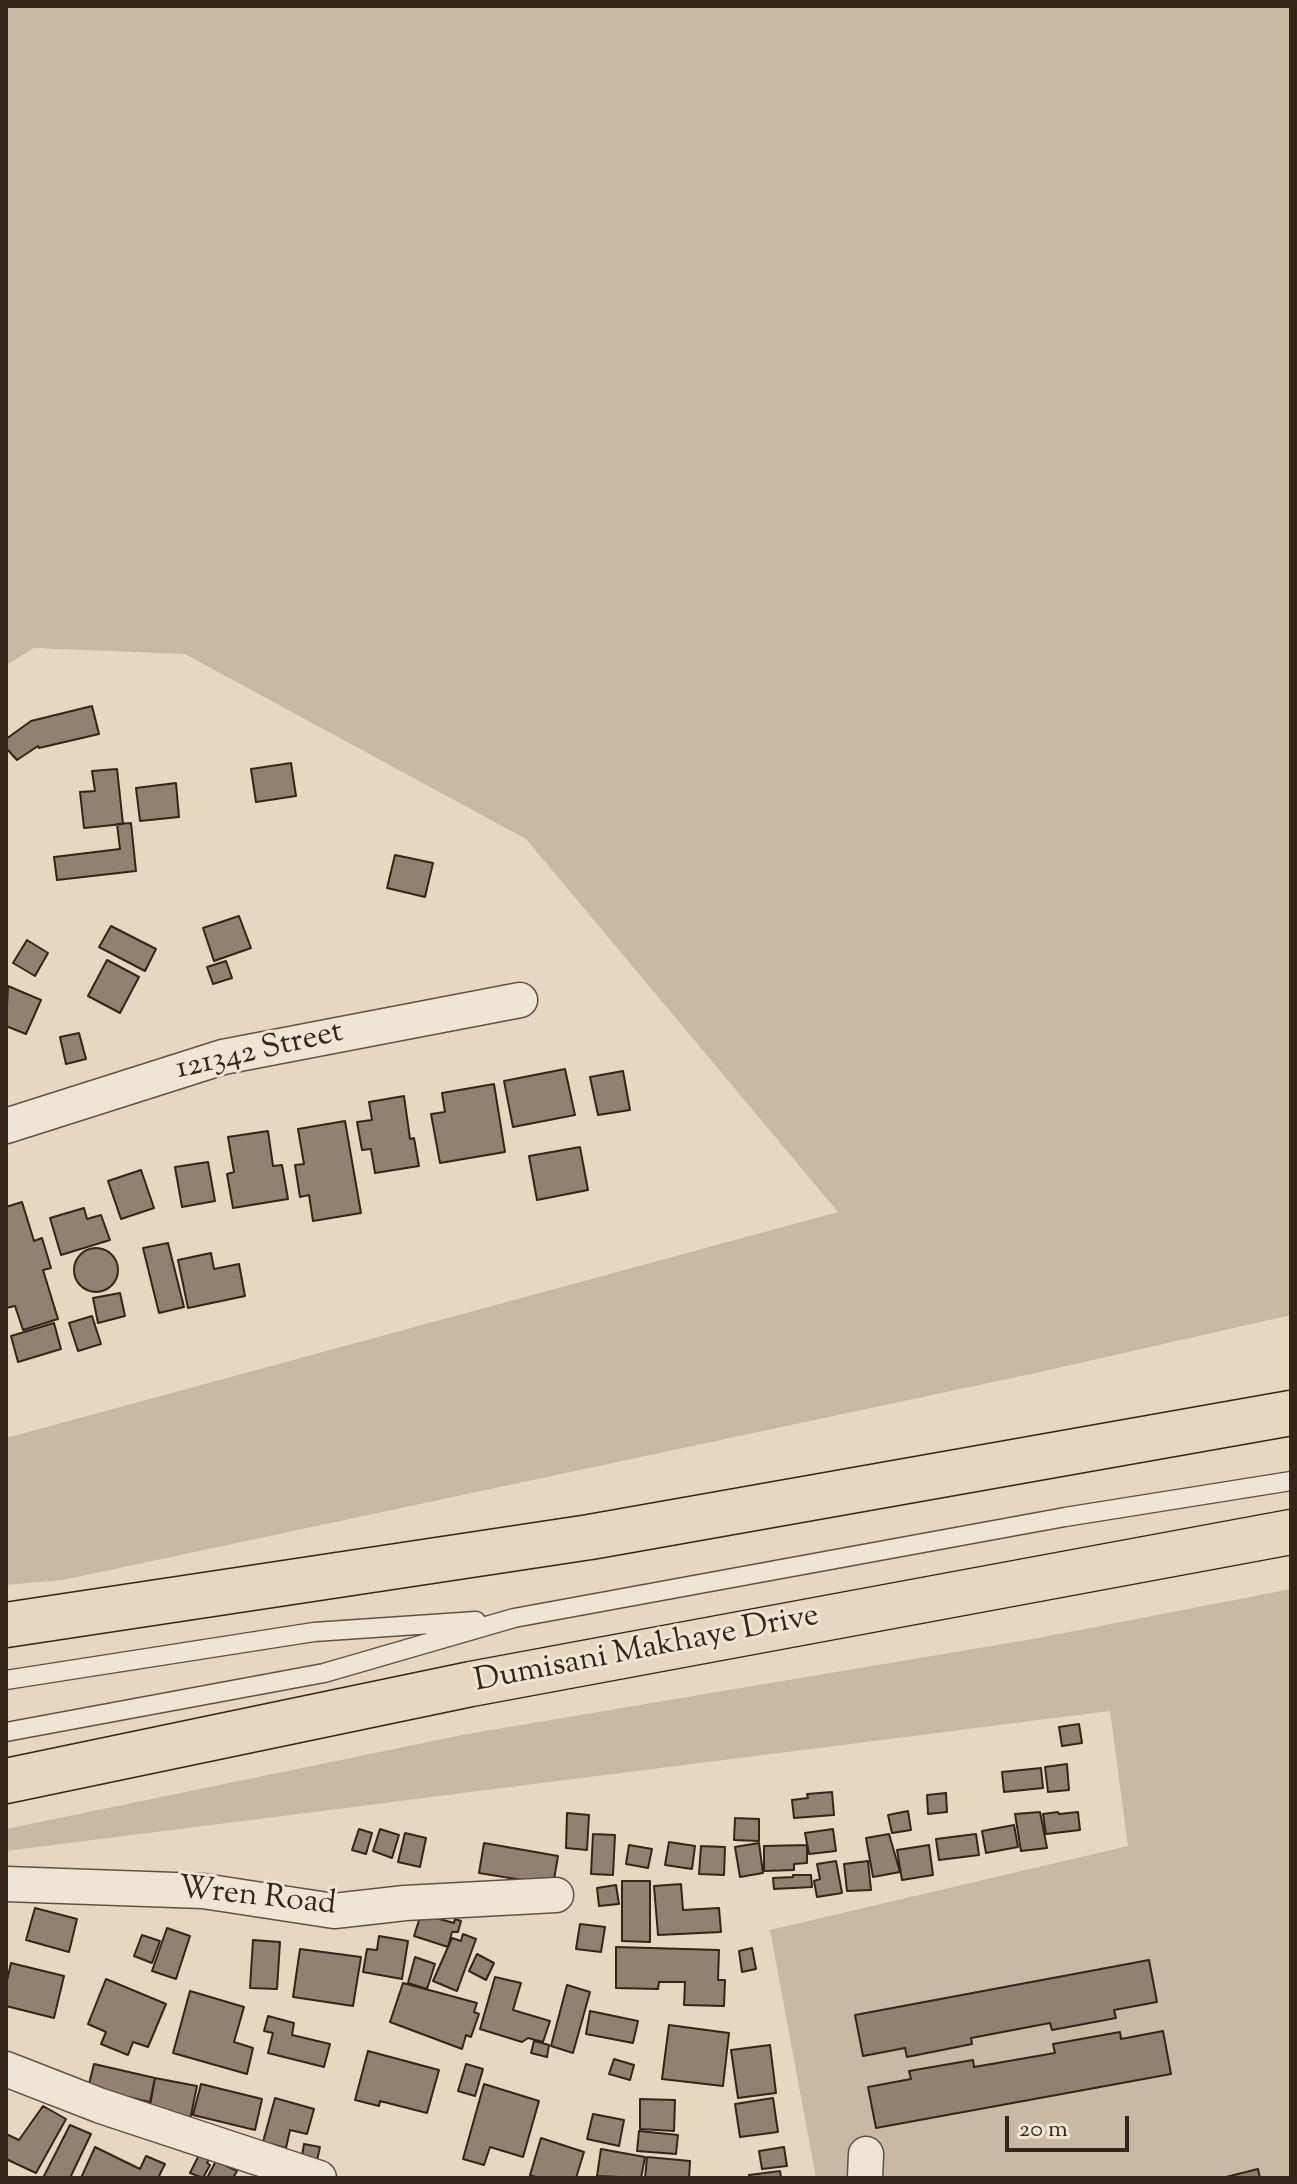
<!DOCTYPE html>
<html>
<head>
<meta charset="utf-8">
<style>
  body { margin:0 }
  #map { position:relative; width:1297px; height:2184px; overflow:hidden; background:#e7d7c0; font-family:"Sorts Mill Goudy",serif }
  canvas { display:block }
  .frame { position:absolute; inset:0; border:8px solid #34241a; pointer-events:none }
  .scale { position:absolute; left:1005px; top:2116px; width:124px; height:36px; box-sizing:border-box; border:4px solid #34241a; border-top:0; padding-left:10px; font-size:24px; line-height:28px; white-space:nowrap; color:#34241a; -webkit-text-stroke:6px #efe5d6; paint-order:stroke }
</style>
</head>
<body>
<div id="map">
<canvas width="1297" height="2184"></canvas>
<div class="frame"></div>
<div class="scale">20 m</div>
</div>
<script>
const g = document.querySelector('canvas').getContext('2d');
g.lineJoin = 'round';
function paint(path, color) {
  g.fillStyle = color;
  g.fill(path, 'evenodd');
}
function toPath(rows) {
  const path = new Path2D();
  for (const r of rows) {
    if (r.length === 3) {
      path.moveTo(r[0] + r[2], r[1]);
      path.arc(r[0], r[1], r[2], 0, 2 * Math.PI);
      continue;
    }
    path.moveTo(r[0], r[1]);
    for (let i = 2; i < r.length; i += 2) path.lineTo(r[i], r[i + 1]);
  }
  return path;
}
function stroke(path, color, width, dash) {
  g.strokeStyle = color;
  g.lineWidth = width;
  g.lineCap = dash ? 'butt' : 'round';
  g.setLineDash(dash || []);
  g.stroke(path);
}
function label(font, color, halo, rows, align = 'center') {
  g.font = font + ' "Sorts Mill Goudy",serif';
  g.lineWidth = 6;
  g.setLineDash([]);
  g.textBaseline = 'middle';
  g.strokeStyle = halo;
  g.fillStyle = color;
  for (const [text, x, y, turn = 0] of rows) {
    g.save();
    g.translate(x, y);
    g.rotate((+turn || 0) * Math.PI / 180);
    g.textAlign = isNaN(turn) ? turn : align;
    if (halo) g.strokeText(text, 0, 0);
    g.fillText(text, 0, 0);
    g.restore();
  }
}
paint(toPath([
  [6,6,1291,6,1291,1315,1040,1372,63,1580,6,1585,6,1438,838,1212,526,839,185,654,34,648,6,665],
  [1291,1589,1291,2178,816,2178,770,1930,1128,1846,1110,1711,6,1851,6,1829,462,1735,1038,1638]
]), '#c9b9a4');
const building = toPath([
  [92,706,99,734,39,748,38,746,17,760,6,748,6,739,31,721,92,706],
  [291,763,296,796,256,802,251,769,291,763],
  [117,769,123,824,84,828,80,792,95,791,92,771,117,769],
  [176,783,179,817,140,821,136,788,176,783],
  [131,823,136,871,57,880,54,857,120,849,117,824,131,823],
  [395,855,433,863,425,897,387,888,395,855],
  [239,916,251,948,214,961,203,928,239,916],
  [111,926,156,949,145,971,99,947,111,926],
  [27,940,48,953,35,976,13,963,27,940],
  [107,960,139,977,120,1013,88,996,107,960],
  [226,961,232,978,213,984,207,967,226,961],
  [8,986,41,1000,26,1034,6,1026,8,986],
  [79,1033,86,1059,66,1064,60,1037,79,1033],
  [565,1069,575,1115,513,1127,504,1081,565,1069],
  [623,1071,630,1110,598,1115,590,1077,623,1071],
  [494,1084,505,1152,440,1163,431,1114,445,1112,442,1093,494,1084],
  [404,1096,410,1139,414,1138,419,1166,375,1173,371,1149,362,1150,357,1122,372,1120,369,1102,404,1096],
  [345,1121,361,1213,313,1221,309,1195,300,1197,295,1165,304,1164,298,1129,345,1121],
  [268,1131,273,1166,282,1165,288,1199,233,1208,227,1174,234,1172,228,1137,268,1131],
  [580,1147,588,1190,537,1200,529,1156,580,1147],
  [208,1162,215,1201,182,1207,175,1167,208,1162],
  [141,1170,154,1208,121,1219,108,1181,141,1170],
  [22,1202,34,1241,42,1238,51,1268,43,1270,58,1319,23,1330,15,1306,6,1308,6,1207,22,1202],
  [84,1208,87,1219,101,1215,110,1240,61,1255,50,1218,84,1208],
  [168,1243,184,1307,159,1313,143,1248,168,1243],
  [96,1270,22],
  [211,1253,214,1269,239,1264,245,1296,188,1308,178,1260,211,1253],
  [120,1293,125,1316,98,1323,93,1298,120,1293],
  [92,1316,101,1344,78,1351,69,1323,92,1316],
  [54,1323,61,1349,18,1362,11,1336,54,1323],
  [1079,1724,1082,1743,1062,1746,1059,1727,1079,1724],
  [1067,1764,1069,1790,1048,1792,1045,1767,1067,1764],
  [1041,1768,1043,1788,1004,1792,1002,1772,1041,1768],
  [832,1792,834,1815,794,1818,792,1800,808,1798,807,1794,832,1792],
  [946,1793,947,1812,928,1814,927,1795,946,1793],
  [908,1811,911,1830,892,1833,888,1815,908,1811],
  [1040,1812,1047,1848,1021,1851,1015,1814,1040,1812],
  [1058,1812,1059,1814,1078,1812,1080,1830,1046,1834,1043,1814,1058,1812],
  [567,1813,589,1815,587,1850,566,1848,567,1813],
  [735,1818,759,1819,759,1841,734,1840,735,1818],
  [1014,1825,1018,1847,986,1853,982,1831,1014,1825],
  [359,1829,372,1833,366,1854,352,1850,359,1829],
  [380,1829,399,1835,392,1858,373,1851,380,1829],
  [833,1829,836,1851,809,1854,805,1833,833,1829],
  [405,1833,426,1838,420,1867,398,1862,405,1833],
  [593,1834,615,1835,613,1875,591,1874,593,1834],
  [889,1834,900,1872,873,1877,866,1838,889,1834],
  [976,1834,979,1855,939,1860,936,1839,976,1834],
  [669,1842,695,1846,692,1869,665,1865,669,1842],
  [484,1843,558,1856,553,1885,479,1873,484,1843],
  [759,1843,763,1873,740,1877,735,1847,759,1843],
  [629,1845,652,1849,648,1868,626,1864,629,1845],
  [807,1845,807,1863,794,1864,794,1870,764,1871,764,1846,807,1845],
  [929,1845,933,1875,902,1880,897,1850,929,1845],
  [701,1846,725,1847,724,1875,699,1874,701,1846],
  [836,1861,842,1893,817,1897,814,1881,820,1879,817,1864,836,1861],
  [868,1861,871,1890,847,1891,844,1864,868,1861],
  [793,1875,811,1875,812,1887,774,1889,773,1878,793,1877,793,1875],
  [622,1881,650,1881,650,1942,622,1941,622,1881],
  [681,1884,683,1910,719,1908,721,1932,658,1935,654,1886,681,1884],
  [616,1885,619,1904,599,1906,597,1888,616,1885],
  [35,1908,77,1919,69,1952,26,1940,35,1908],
  [421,1914,454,1923,455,1919,461,1921,458,1932,452,1932,448,1947,414,1936,421,1914],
  [580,1924,605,1927,601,1952,576,1949,580,1924],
  [167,1928,190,1936,176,1979,152,1971,167,1928],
  [463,1934,476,1939,457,1991,433,1981,452,1938,461,1941,463,1934],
  [142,1935,160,1941,152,1963,134,1956,142,1935],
  [379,1936,408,1941,402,1979,363,1972,367,1949,377,1950,379,1936],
  [253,1940,280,1942,277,1989,250,1988,253,1940],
  [616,1947,719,1950,718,1980,725,1980,724,2006,684,2005,685,1982,659,1982,658,1989,616,1988,616,1947],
  [752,1948,756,1969,742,1972,739,1951,752,1948],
  [300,1949,361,1957,353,2006,293,1997,300,1949],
  [477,1954,494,1963,486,1980,469,1971,477,1954],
  [415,1957,435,1964,427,1989,408,1983,415,1957],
  [1149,1960,1157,2002,1114,2010,1116,2018,1052,2030,1050,2023,971,2038,972,2044,907,2057,905,2048,863,2056,855,2015,1149,1960],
  [11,1963,64,1976,54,2018,6,2006,6,1985,11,1963],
  [495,1977,521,1983,513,2010,550,2021,543,2042,528,2038,522,2042,480,2029,495,1977],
  [106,1979,166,2004,148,2047,133,2042,128,2055,101,2044,106,2032,88,2024,106,1979],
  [403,1983,477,2003,474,2012,479,2014,471,2037,466,2035,462,2049,390,2022,403,1983],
  [567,1985,590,1992,573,2053,551,2046,567,1985],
  [190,1991,244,2007,234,2042,253,2048,247,2074,173,2053,190,1991],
  [590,2011,638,2021,633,2043,586,2034,590,2011],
  [268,2016,294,2023,292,2035,330,2044,324,2067,268,2053,273,2033,264,2031,268,2016],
  [669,2025,729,2033,723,2086,662,2079,669,2025],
  [1163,2031,1171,2074,876,2128,868,2087,911,2079,909,2071,973,2060,974,2067,1055,2053,1053,2044,1120,2032,1121,2039,1163,2031],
  [534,2041,549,2045,547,2057,531,2053,534,2041],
  [770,2045,776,2093,738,2098,731,2050,770,2045],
  [368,2051,439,2070,427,2113,380,2101,379,2106,355,2100,368,2051],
  [614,2059,634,2065,630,2080,609,2074,614,2059],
  [94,2064,155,2078,150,2102,88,2088,94,2064],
  [466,2064,483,2069,475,2096,458,2091,466,2064],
  [155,2078,197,2086,190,2120,149,2111,155,2078],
  [201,2084,262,2099,255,2130,193,2115,201,2084],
  [484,2084,539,2101,523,2157,490,2147,484,2165,463,2159,484,2084],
  [275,2098,314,2109,307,2134,290,2130,286,2148,263,2142,275,2098],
  [773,2098,778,2132,740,2137,735,2104,773,2098],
  [640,2099,675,2100,674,2131,640,2129,640,2099],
  [43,2106,66,2119,36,2173,6,2159,6,2134,19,2140,43,2106],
  [593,2114,624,2120,619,2146,587,2139,593,2114],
  [70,2125,91,2134,70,2178,47,2178,44,2176,70,2125],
  [639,2131,678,2135,676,2154,637,2151,639,2131],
  [541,2138,584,2152,576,2178,538,2178,530,2175,541,2138],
  [304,2144,320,2147,316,2165,301,2162,304,2144],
  [95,2147,140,2169,146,2156,165,2164,158,2178,81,2178,95,2147],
  [784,2147,787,2166,762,2169,759,2151,784,2147],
  [601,2149,645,2157,641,2178,597,2176,601,2149],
  [200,2153,210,2158,207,2163,210,2165,203,2178,190,2173,200,2153],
  [647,2157,690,2161,689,2178,645,2178,647,2157],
  [216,2161,237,2171,233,2178,207,2178,216,2161],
  [1258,2169,1260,2178,1222,2178,1258,2169],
  [780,2171,781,2178,749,2178,749,2175,780,2171]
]);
paint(building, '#918170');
stroke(building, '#34241a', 2);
const lane = toPath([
  [6,1680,314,1632,476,1621],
  [6,1732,324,1673,514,1618,1065,1517,1291,1481]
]);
const street = toPath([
  [6,1126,223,1057,520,1000],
  [6,1884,203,1891,334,1911,405,1903,556,1895],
  [6,2069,101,2106,319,2178],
  [865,2178,866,2154]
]);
const primary = toPath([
  [6,1625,590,1537,1291,1413],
  [6,1781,471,1684,1291,1532]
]);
stroke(lane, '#615144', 21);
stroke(street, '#615144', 37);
stroke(primary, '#34241a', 47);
stroke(lane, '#efe5d6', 18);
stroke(street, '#efe5d6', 34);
stroke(primary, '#e7d7c0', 44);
label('32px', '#34241a', '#efe5d6', [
  ["121342 Street",260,1053,-13],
  ["Dumisani Makhaye Drive",647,1651,-11],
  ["Wren Road",257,1899,6]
]);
</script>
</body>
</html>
